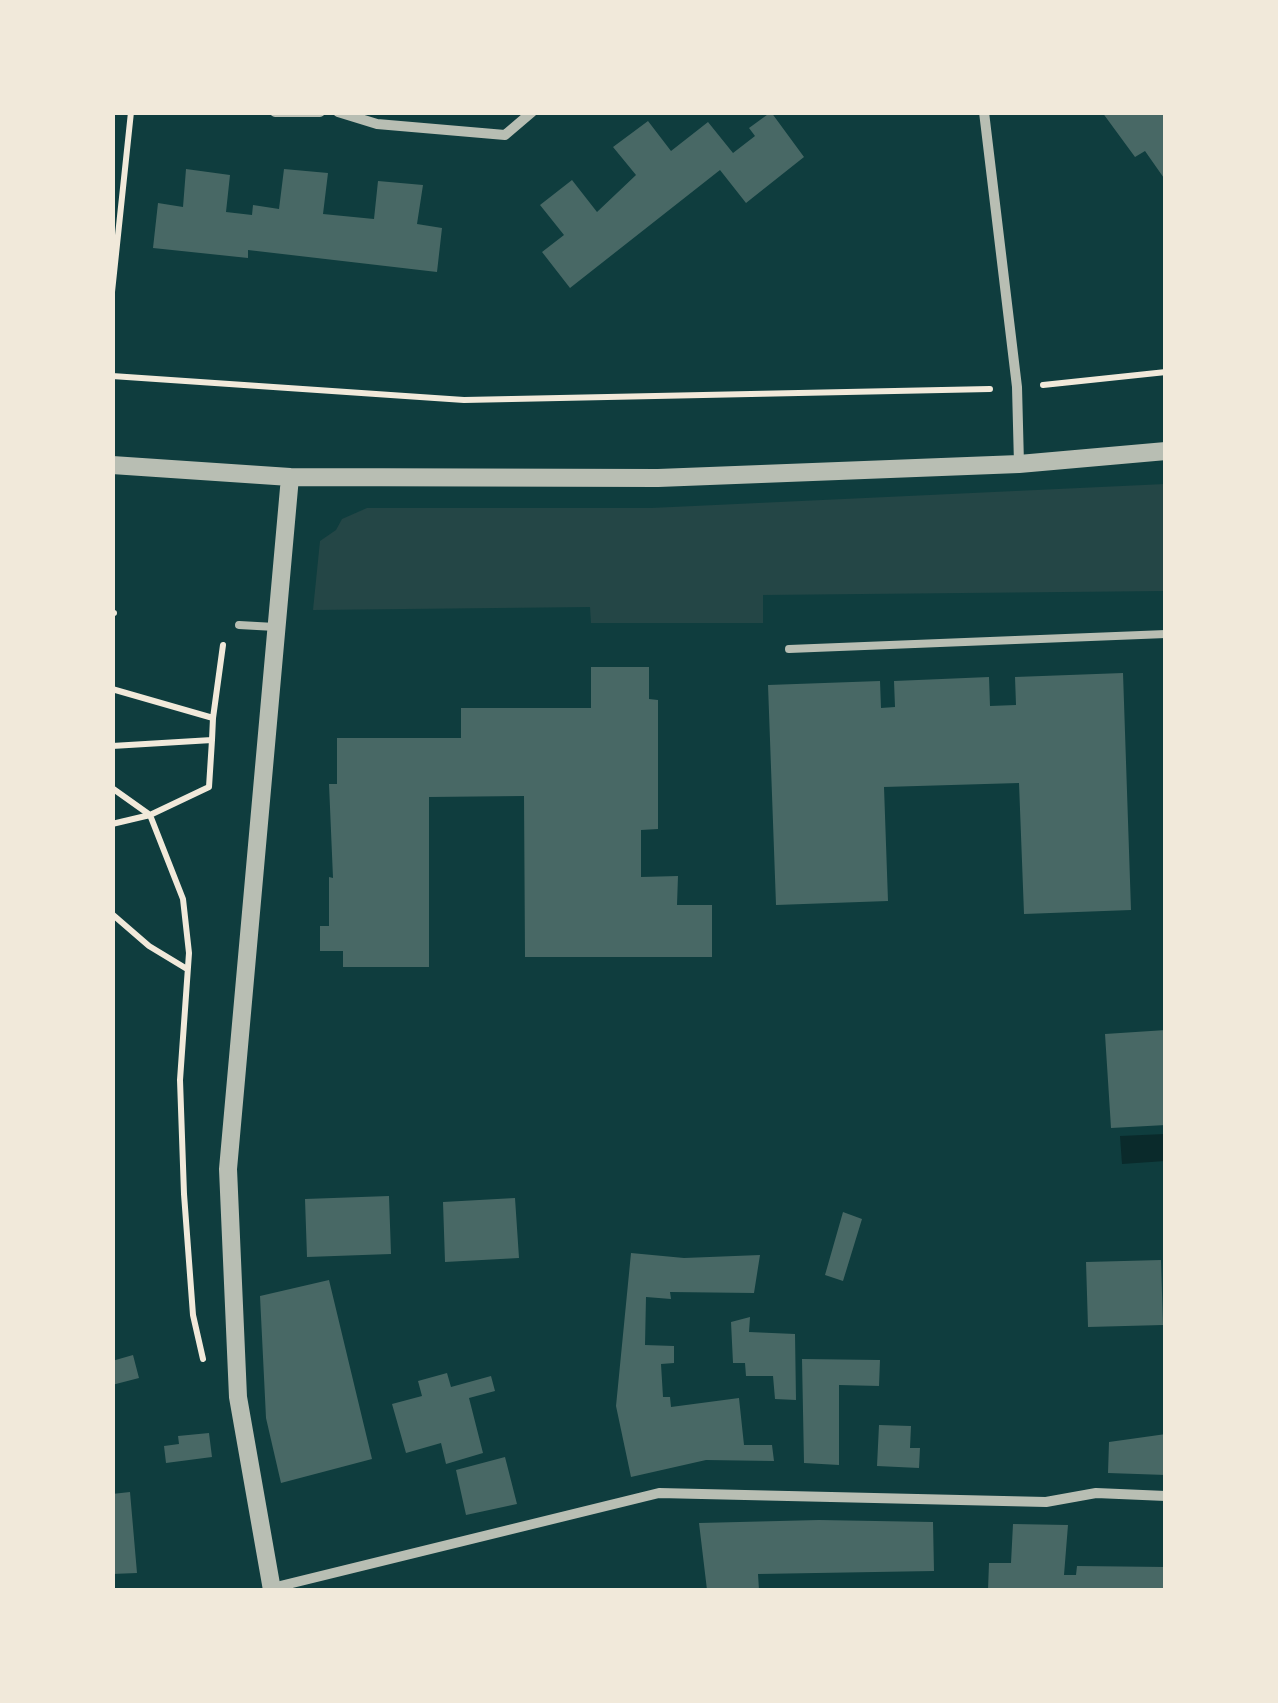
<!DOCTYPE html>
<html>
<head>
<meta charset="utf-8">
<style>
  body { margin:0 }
  #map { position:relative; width:1278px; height:1703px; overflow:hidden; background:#0f3d3e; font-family:"Open Sans",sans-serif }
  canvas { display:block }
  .frame { position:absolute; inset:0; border:115px solid #f1e9da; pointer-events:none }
</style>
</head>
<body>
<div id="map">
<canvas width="1278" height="1703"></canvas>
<div class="frame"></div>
</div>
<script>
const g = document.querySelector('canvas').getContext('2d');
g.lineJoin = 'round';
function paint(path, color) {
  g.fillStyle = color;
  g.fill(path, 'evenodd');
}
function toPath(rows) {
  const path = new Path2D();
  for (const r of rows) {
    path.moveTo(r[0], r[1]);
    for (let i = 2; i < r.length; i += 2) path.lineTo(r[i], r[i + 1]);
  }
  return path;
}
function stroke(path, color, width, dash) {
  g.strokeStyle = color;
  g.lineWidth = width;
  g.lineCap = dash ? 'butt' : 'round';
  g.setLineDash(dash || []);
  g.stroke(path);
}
paint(toPath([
  [1165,484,1165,591,763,595,763,623,591,623,590,607,313,610,320,541,336,530,342,519,367,508,651,508]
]), '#244646');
paint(toPath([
  [1165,1134,1165,1161,1122,1164,1120,1136]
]), '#0a2a2b');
paint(toPath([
  [771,112,804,157,746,203,720,170,570,288,542,252,564,235,540,205,572,180,597,212,636,175,613,147,648,121,671,151,708,122,733,153,755,136,749,128],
  [1102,112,1166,112,1166,181,1145,151,1135,157],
  [186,169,230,175,226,212,252,215,253,205,279,209,284,169,328,173,323,214,374,219,378,181,423,185,417,224,442,228,437,272,248,250,248,258,153,248,158,203,183,207],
  [591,667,649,667,649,699,658,700,658,829,641,830,641,877,678,876,677,905,712,905,712,957,525,957,524,796,429,797,429,967,343,967,343,951,320,951,320,926,329,926,329,877,333,878,329,784,337,784,337,738,461,738,461,708,591,708],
  [1123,673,1131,910,1024,914,1019,783,884,787,888,901,776,905,768,685,880,681,881,708,895,707,894,681,989,677,990,706,1016,705,1015,677],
  [1166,1030,1166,1125,1111,1128,1105,1034],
  [389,1196,391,1254,307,1257,305,1199],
  [515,1198,519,1258,445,1262,443,1202],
  [843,1212,862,1219,843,1281,825,1275],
  [631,1253,684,1258,760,1255,754,1293,670,1292,671,1299,646,1297,645,1345,674,1346,674,1363,661,1364,663,1397,670,1397,671,1407,739,1398,744,1445,772,1445,774,1461,706,1460,631,1477,616,1406],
  [1161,1260,1163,1325,1088,1327,1086,1262],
  [329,1280,372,1459,281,1483,266,1418,260,1296],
  [750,1317,749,1332,795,1334,796,1400,775,1399,773,1376,746,1376,745,1363,733,1363,731,1322],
  [133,1355,139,1378,112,1385,112,1361],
  [802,1359,880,1360,879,1386,839,1385,839,1465,804,1463],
  [447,1373,451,1387,491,1376,495,1391,469,1398,483,1453,446,1464,441,1443,406,1453,392,1404,422,1396,418,1381],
  [879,1425,911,1426,910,1448,920,1448,919,1468,877,1466],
  [209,1433,212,1457,166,1463,164,1446,179,1444,178,1436],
  [1166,1434,1166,1475,1108,1473,1109,1442],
  [505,1457,517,1504,466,1515,456,1470],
  [130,1492,137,1573,112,1574,112,1494],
  [819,1520,933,1522,934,1571,758,1574,759,1590,707,1590,699,1523],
  [1013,1524,1068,1525,1064,1575,1076,1575,1077,1566,1166,1567,1166,1590,988,1590,989,1563,1011,1563]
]), '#486865');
stroke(toPath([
  [112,292,131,112],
  [112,376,464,400,990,389],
  [1043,385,1166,372],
  [112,613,114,613],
  [112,689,213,718,212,740,112,746],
  [213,718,223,645],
  [112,788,150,815,183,899,189,953,180,1080,184,1194,193,1315,203,1359],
  [112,824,150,815,209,787,212,740],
  [112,914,149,946,187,969]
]), '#f1e9da', 6);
stroke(toPath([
  [239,625,275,627],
  [789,649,1166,634]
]), '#b8beb3', 8);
stroke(toPath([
  [275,112,320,112],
  [338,112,377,124,505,135,532,112],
  [984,112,1017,387,1019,464],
  [272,1588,659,1493,1046,1502,1096,1493,1166,1496]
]), '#b8beb3', 10);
stroke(toPath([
  [112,465,290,477,658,478,1019,464,1166,451],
  [272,1590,238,1397,228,1169,290,477]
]), '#b8beb3', 18);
</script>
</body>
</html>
